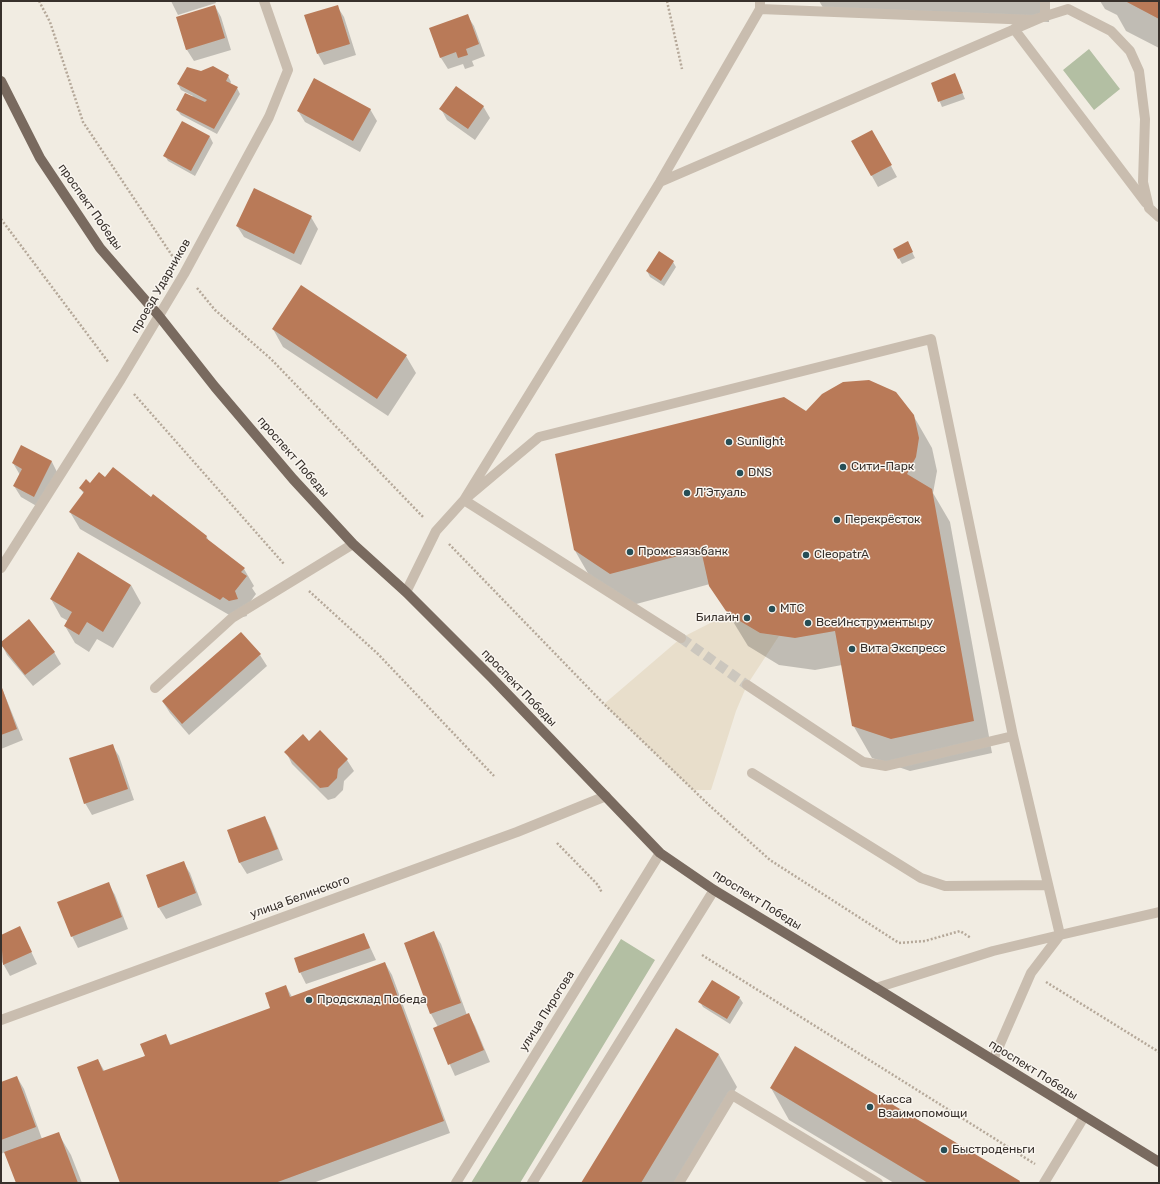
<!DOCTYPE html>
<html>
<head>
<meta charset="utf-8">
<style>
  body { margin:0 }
  #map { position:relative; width:1160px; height:1184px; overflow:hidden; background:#f1ece2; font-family:Rubik,sans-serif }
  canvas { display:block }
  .frame { position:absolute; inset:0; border:2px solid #38312c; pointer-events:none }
</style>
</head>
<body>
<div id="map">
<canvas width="1160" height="1184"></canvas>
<div class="frame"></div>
</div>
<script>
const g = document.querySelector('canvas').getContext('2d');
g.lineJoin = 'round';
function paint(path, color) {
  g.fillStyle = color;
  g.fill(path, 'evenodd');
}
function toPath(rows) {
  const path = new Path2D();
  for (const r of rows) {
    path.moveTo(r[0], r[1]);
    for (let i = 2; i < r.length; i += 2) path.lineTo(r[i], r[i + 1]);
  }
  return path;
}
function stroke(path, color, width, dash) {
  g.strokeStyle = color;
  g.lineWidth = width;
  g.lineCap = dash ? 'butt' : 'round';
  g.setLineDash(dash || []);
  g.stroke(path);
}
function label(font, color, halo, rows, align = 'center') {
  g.font = font + ' Rubik,sans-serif';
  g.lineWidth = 3;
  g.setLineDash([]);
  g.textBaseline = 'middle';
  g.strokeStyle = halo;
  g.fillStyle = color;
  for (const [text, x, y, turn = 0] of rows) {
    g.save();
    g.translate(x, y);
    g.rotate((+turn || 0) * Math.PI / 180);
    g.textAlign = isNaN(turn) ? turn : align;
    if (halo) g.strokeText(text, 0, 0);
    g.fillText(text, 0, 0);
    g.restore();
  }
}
paint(toPath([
  [1089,49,1120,89,1094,110,1063,70],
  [621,939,655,960,520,1183,471,1183]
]), '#b3bfa3');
paint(toPath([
  [728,614,760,633,779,636,747,685,736,711,711,790,693,790,604,704,681,638]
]), '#e8decb');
paint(toPath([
  [171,1,215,1,216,3,178,15],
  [819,1,1050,1,1049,22,827,14],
  [1100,1,1159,1,1159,48,1126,31,1117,15,1105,9],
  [215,6,221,17,231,50,194,61,187,50,177,18],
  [337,6,344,17,356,55,324,65,318,54],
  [467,15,474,26,485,56,472,61,474,66,465,69,463,64,448,69,441,58,430,29],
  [201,72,228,76,231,82,230,84,237,88,240,94,217,134,181,115,177,110,193,96,181,90,178,84],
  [955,75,965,99,942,107,932,83],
  [483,106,490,118,475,140,447,120,441,109],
  [370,109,377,121,360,152,305,122,298,111],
  [183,122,210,137,213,143,195,176,168,161,165,156],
  [872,131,897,177,878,187,853,142],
  [311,217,318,229,301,265,244,237,237,226],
  [910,248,915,258,902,264,894,249],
  [673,262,676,267,664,286,650,277,647,271],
  [273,329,406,356,416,373,388,416,283,347],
  [806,413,913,415,932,448,937,471,933,493,950,522,992,753,910,771,872,758,853,725,842,665,815,670,779,665,748,646,710,584,629,606,593,582,574,549],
  [22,446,52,462,58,474,40,508,21,497,14,486,20,475,13,463],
  [105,478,151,498,207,537,209,542,244,569,254,586,252,588,256,594,245,609,247,616,239,618,231,616,80,529,70,512,84,494,80,488],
  [131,585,141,603,113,648,97,639,89,652,75,643,65,626,68,621,61,617,51,599],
  [1,643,54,652,61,664,33,686,7,655],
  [260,655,267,666,189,735,170,713,163,702],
  [1,686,23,740,1,749],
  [309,742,347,760,354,771,344,781,343,790,335,798,328,800,292,764,286,752],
  [112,745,119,756,134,800,92,815,85,803],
  [265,817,271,829,283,860,247,874,240,863,228,831],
  [183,862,190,873,202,905,166,919,159,908],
  [108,883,115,895,128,929,78,948,72,936],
  [20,928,37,964,10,976,1,960,1,936],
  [434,933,441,944,467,1015,468,1014,475,1026,490,1062,455,1076,434,1029,438,1027,431,1014],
  [364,934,376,960,306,984,300,972],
  [385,963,392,975,450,1133,313,1183,121,1183,98,1060,105,1072,146,1056,166,1036,171,1045,272,1008,286,986,292,997],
  [739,997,743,1003,730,1024,703,1007,700,1002],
  [676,1029,719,1055,737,1087,679,1183,582,1183],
  [17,1077,24,1089,42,1139,58,1133,71,1155,82,1183,17,1183,5,1152,1,1154,1,1083],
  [771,1088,1019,1182,1020,1183,894,1183,789,1120]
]), '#0003');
paint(toPath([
  [1125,1,1159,1,1159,19],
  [215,5,225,38,186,50,176,17],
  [338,5,350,44,317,54,304,15],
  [468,14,479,44,466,49,468,55,458,58,456,52,440,58,429,28],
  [213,66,229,75,226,81,238,87,214,129,176,110,185,93,205,102,207,100,177,84,187,67,201,71],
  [955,73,963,93,938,102,931,83],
  [314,78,371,109,353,141,297,111],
  [456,86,484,106,468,129,439,109],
  [182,121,210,136,191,171,163,156],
  [872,130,892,165,871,176,851,141],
  [254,188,312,216,294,254,236,226],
  [908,241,913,252,898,259,893,249],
  [659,251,674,261,661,281,646,271],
  [301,285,407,355,377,399,272,329],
  [869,380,896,392,914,415,919,438,916,457,907,474,932,489,974,721,891,739,852,726,835,631,795,638,760,633,728,614,709,586,701,550,610,574,574,550,555,454,784,397,806,411,822,394,843,382],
  [21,445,52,461,34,497,13,486,22,469,12,463],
  [113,467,151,497,153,494,207,536,206,538,245,568,241,572,247,576,235,591,238,599,229,601,223,597,220,600,69,512,84,492,79,488,86,479,90,483,99,472,105,477],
  [78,552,131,585,103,632,87,622,79,635,64,626,72,612,50,599],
  [29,619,55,652,25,675,1,645,1,642],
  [241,632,261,654,182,724,162,701],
  [1,685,17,729,1,735],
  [320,730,348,759,338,769,337,778,328,787,320,788,284,752,303,734,309,741],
  [113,744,128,789,84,804,69,758],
  [265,816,278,849,239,863,227,830],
  [184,861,196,893,158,908,146,875],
  [109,882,122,917,71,937,57,902],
  [20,926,32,952,3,965,1,935],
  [434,931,461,1003,430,1014,404,943],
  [364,933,370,948,299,973,294,958],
  [385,962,444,1121,275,1183,120,1183,77,1067,98,1059,103,1071,145,1056,140,1044,166,1034,170,1045,270,1008,265,993,286,985,290,997],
  [712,980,740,997,727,1019,698,1002],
  [469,1013,484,1050,448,1065,433,1028],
  [676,1028,719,1054,641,1183,581,1183],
  [795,1046,1020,1181,1019,1183,928,1183,770,1088],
  [17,1076,36,1127,1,1140,1,1082],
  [59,1132,78,1183,16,1183,4,1152]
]), '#b97a58');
stroke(toPath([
  [681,638,747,685]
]), '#ccc7be', 10, [10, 5]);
stroke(toPath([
  [39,1,50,22,83,122,173,257],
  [667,1,682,69],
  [1,219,109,363],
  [197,288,215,310,271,359,424,518],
  [134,394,284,564],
  [449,544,604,704,710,806,770,860,899,943,925,941,960,931,971,938],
  [309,591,378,654,494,776],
  [557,843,598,885,602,893],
  [702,955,1035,1164],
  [1046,982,1159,1052]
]), '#b5a899', 2.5, [2, 2]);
stroke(toPath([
  [760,9,1033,20,1068,9,1111,31,1130,51,1139,71,1145,119,1143,182,1149,208,1159,217],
  [1014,29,1146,203],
  [660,182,1045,16,1045,1],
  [1,568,121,379,184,274,269,117,288,70,264,1],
  [406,592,436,531,464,500,539,437,931,339,1013,736,1060,935,993,951,876,988],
  [681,638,464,500,660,182,760,9,760,1],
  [747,685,863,762,886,766,1013,736],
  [155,688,232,618,353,544],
  [752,773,921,878,945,886,1048,885],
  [1,1020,517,832,606,796],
  [993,1060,1031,973,1060,935,1159,912],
  [456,1183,660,853],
  [532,1183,714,890],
  [679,1183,732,1095,878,1183],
  [1044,1183,1084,1117]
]), '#c9bdaf', 10);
stroke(toPath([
  [1,81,40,158,100,248,159,316,215,387,293,479,353,544,406,592,492,678,660,853,714,890,876,988,1159,1162]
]), '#796a5f', 10);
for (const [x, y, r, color] of [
  [729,442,4,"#264e56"],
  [843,467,4,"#264e56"],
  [740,473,4,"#264e56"],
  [687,493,4,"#264e56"],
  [837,520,4,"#264e56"],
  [630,552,4,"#264e56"],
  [806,555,4,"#264e56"],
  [772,609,4,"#264e56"],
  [747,618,4,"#264e56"],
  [808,623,4,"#264e56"],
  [852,649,4,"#264e56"],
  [309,1000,4,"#264e56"],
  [870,1107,4,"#264e56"],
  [944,1150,4,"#264e56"]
]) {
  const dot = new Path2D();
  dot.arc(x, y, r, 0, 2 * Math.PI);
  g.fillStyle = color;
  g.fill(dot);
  stroke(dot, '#f9f5ef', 1.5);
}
label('12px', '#38312c', '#f9f5ef', [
  ["проспект Победы",90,207,55],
  ["проезд Ударников",161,286,-60],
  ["проспект Победы",293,457,49],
  ["проспект Победы",519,688,46],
  ["улица Белинского",300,897,-20],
  ["проспект Победы",757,900,32],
  ["улица Пирогова",547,1011,-58],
  ["проспект Победы",1033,1070,32]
]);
label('12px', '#38312c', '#f9f5ef', [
  ["Sunlight",737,442],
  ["Сити-Парк",851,467],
  ["DNS",748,473],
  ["Л'Этуаль",695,493],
  ["Перекрёсток",845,520],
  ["Промсвязьбанк",638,552],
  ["CleopatrA",814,555],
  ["МТС",780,609],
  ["Билайн",739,618,"right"],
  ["ВсеИнструменты.ру",816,623],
  ["Вита Экспресс",860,649],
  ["Продсклад Победа",317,1000],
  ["Касса",878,1100],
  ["Взаимопомощи",878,1114],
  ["Быстроденьги",952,1150]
], 'left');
</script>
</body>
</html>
